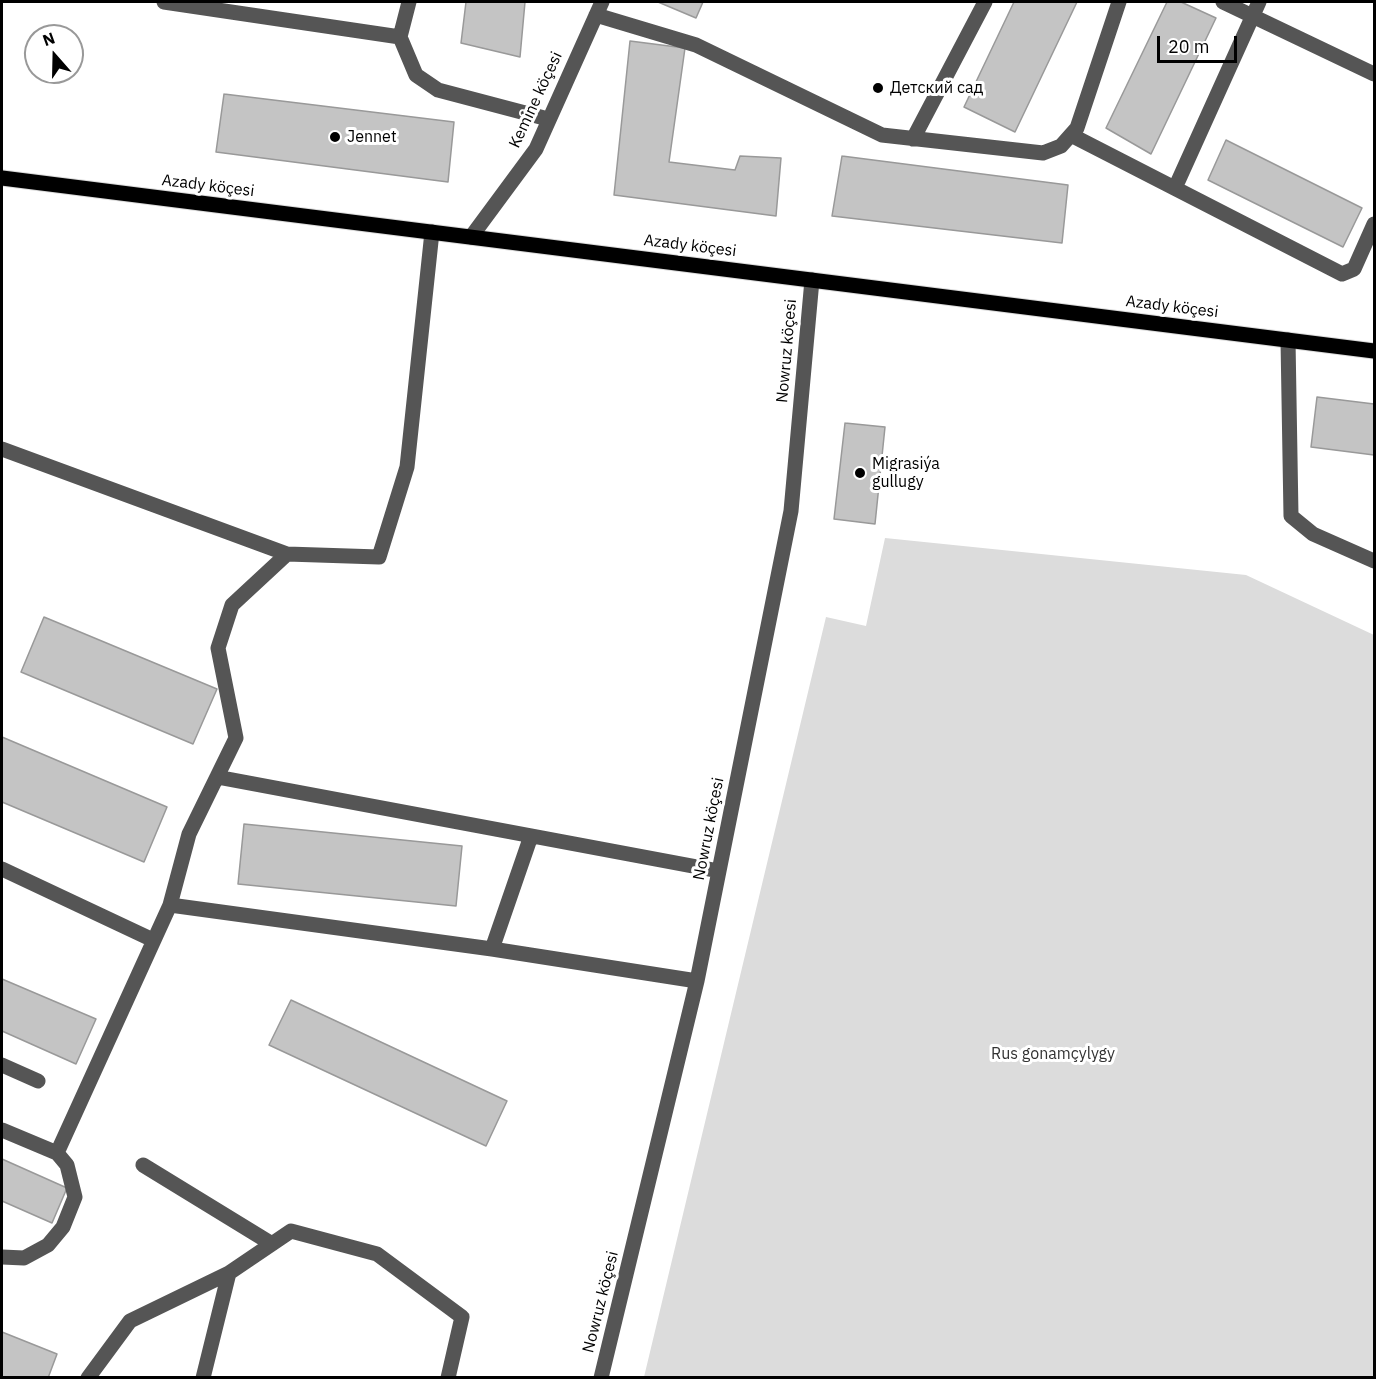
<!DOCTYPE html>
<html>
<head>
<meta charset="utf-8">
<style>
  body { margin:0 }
  #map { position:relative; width:1376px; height:1379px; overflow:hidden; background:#fff; font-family:"IBM Plex Sans",sans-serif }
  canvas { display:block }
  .frame { position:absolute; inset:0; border:3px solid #000; pointer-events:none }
  .north { position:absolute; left:24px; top:24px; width:60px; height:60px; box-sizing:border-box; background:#fff; border:2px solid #999; border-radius:50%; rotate:340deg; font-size:16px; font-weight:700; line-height:24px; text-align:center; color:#000 }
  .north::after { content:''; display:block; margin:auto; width:21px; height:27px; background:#000; clip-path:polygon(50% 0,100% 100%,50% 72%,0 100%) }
  .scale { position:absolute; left:1157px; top:36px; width:80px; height:27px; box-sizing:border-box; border:3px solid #000; border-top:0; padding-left:8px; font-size:18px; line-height:21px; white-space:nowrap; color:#000; -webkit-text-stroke:4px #fff; paint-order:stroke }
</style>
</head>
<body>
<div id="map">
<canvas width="1376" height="1379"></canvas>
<div class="frame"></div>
<div class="north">N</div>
<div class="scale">20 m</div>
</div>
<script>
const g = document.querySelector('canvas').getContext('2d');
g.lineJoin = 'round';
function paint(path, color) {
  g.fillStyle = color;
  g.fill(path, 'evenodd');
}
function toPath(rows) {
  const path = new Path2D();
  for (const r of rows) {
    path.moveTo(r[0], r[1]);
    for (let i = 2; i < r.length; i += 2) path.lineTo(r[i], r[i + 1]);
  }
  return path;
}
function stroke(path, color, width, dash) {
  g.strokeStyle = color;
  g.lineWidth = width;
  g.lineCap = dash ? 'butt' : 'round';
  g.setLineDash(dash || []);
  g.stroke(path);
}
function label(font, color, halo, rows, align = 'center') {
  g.font = font + ' "IBM Plex Sans",sans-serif';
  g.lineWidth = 6;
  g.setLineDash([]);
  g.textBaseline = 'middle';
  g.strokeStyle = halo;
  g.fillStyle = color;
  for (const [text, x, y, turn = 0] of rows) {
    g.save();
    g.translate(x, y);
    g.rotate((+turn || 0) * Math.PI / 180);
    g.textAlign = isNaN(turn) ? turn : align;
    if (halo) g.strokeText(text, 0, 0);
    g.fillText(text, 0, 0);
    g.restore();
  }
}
paint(toPath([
  [885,538,1246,575,1374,635,1374,1377,644,1377,826,617,866,626]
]), '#dcdcdc');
const building = toPath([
  [466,2,525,2,520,57,461,43,466,2],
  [658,2,703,2,696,18,658,2],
  [1014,2,1077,2,1015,132,964,107,1014,2],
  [1167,2,1181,2,1216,18,1151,154,1106,128,1167,2],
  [630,41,685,48,669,162,735,170,740,156,781,158,776,216,614,195,630,41],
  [224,94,454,122,448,182,216,152,224,94],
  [1226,140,1362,208,1343,247,1208,180,1226,140],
  [842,156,1068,185,1062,243,832,216,842,156],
  [1317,397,1374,404,1374,455,1311,447,1317,397],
  [845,423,885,427,875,524,834,519,845,423],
  [44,617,217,689,193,744,21,672,44,617],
  [2,737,167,807,144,862,2,802,2,737],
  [244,824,462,846,456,906,238,884,244,824],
  [2,979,96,1019,76,1064,2,1031,2,979],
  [291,1000,507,1101,486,1146,269,1045,291,1000],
  [2,1159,67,1188,52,1223,2,1201,2,1159],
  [2,1332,57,1354,48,1378,2,1378,2,1332]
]);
paint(building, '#c4c4c4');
stroke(building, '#999', 1.5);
const major = toPath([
  [2,178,1374,351]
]);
stroke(major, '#dbdbdb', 17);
stroke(toPath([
  [164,2,400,37],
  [409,2,400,37,416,75,438,90,548,119],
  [1223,2,1374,74],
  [596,15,696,45,882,135,1043,153,1061,146,1077,128,1119,2],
  [1071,135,1342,274,1354,269,1374,224],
  [913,139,985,2],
  [1175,188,1259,2],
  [471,237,536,149,602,2],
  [1288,340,1291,516,1313,534,1374,561],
  [2,449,287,554],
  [217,777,719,871],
  [2,869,153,940],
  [170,905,492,949,697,981],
  [492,949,531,836],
  [2,1065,38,1081],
  [2,1130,57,1153,67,1165,75,1197,63,1227,48,1245,24,1258,2,1257],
  [57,1153,170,905,189,834,236,738,218,648,232,605,287,554,379,557,407,467,432,232],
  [143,1165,272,1244],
  [88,1378,130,1321,229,1273],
  [203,1378,229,1273,291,1231,377,1254,462,1317,448,1378],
  [601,1378,697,981,791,511,812,280]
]), '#555', 15);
stroke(major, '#000', 15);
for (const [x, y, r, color] of [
  [878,88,6,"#000"],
  [335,137,6,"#000"],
  [860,473,6,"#000"]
]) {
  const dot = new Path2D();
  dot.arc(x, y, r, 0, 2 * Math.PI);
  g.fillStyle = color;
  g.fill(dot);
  stroke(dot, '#fff', 2);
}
label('16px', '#000', '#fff', [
  ["Детский сад",890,88],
  ["Jennet",347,137],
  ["Migrasiýa",872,464],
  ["gullugy",872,482]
], 'left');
label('16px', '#000', '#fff', [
  ["Kemine köçesi",536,100,-65],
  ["Azady köçesi",208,186,7],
  ["Azady köçesi",690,246,7],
  ["Azady köçesi",1172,307,7],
  ["Nowruz köçesi",787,351,-85],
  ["Nowruz köçesi",709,829,-79],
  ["Nowruz köçesi",601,1302,-76]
]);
label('16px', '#333', '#fff', [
  ["Rus gonamçylygy",1053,1054]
]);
</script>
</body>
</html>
